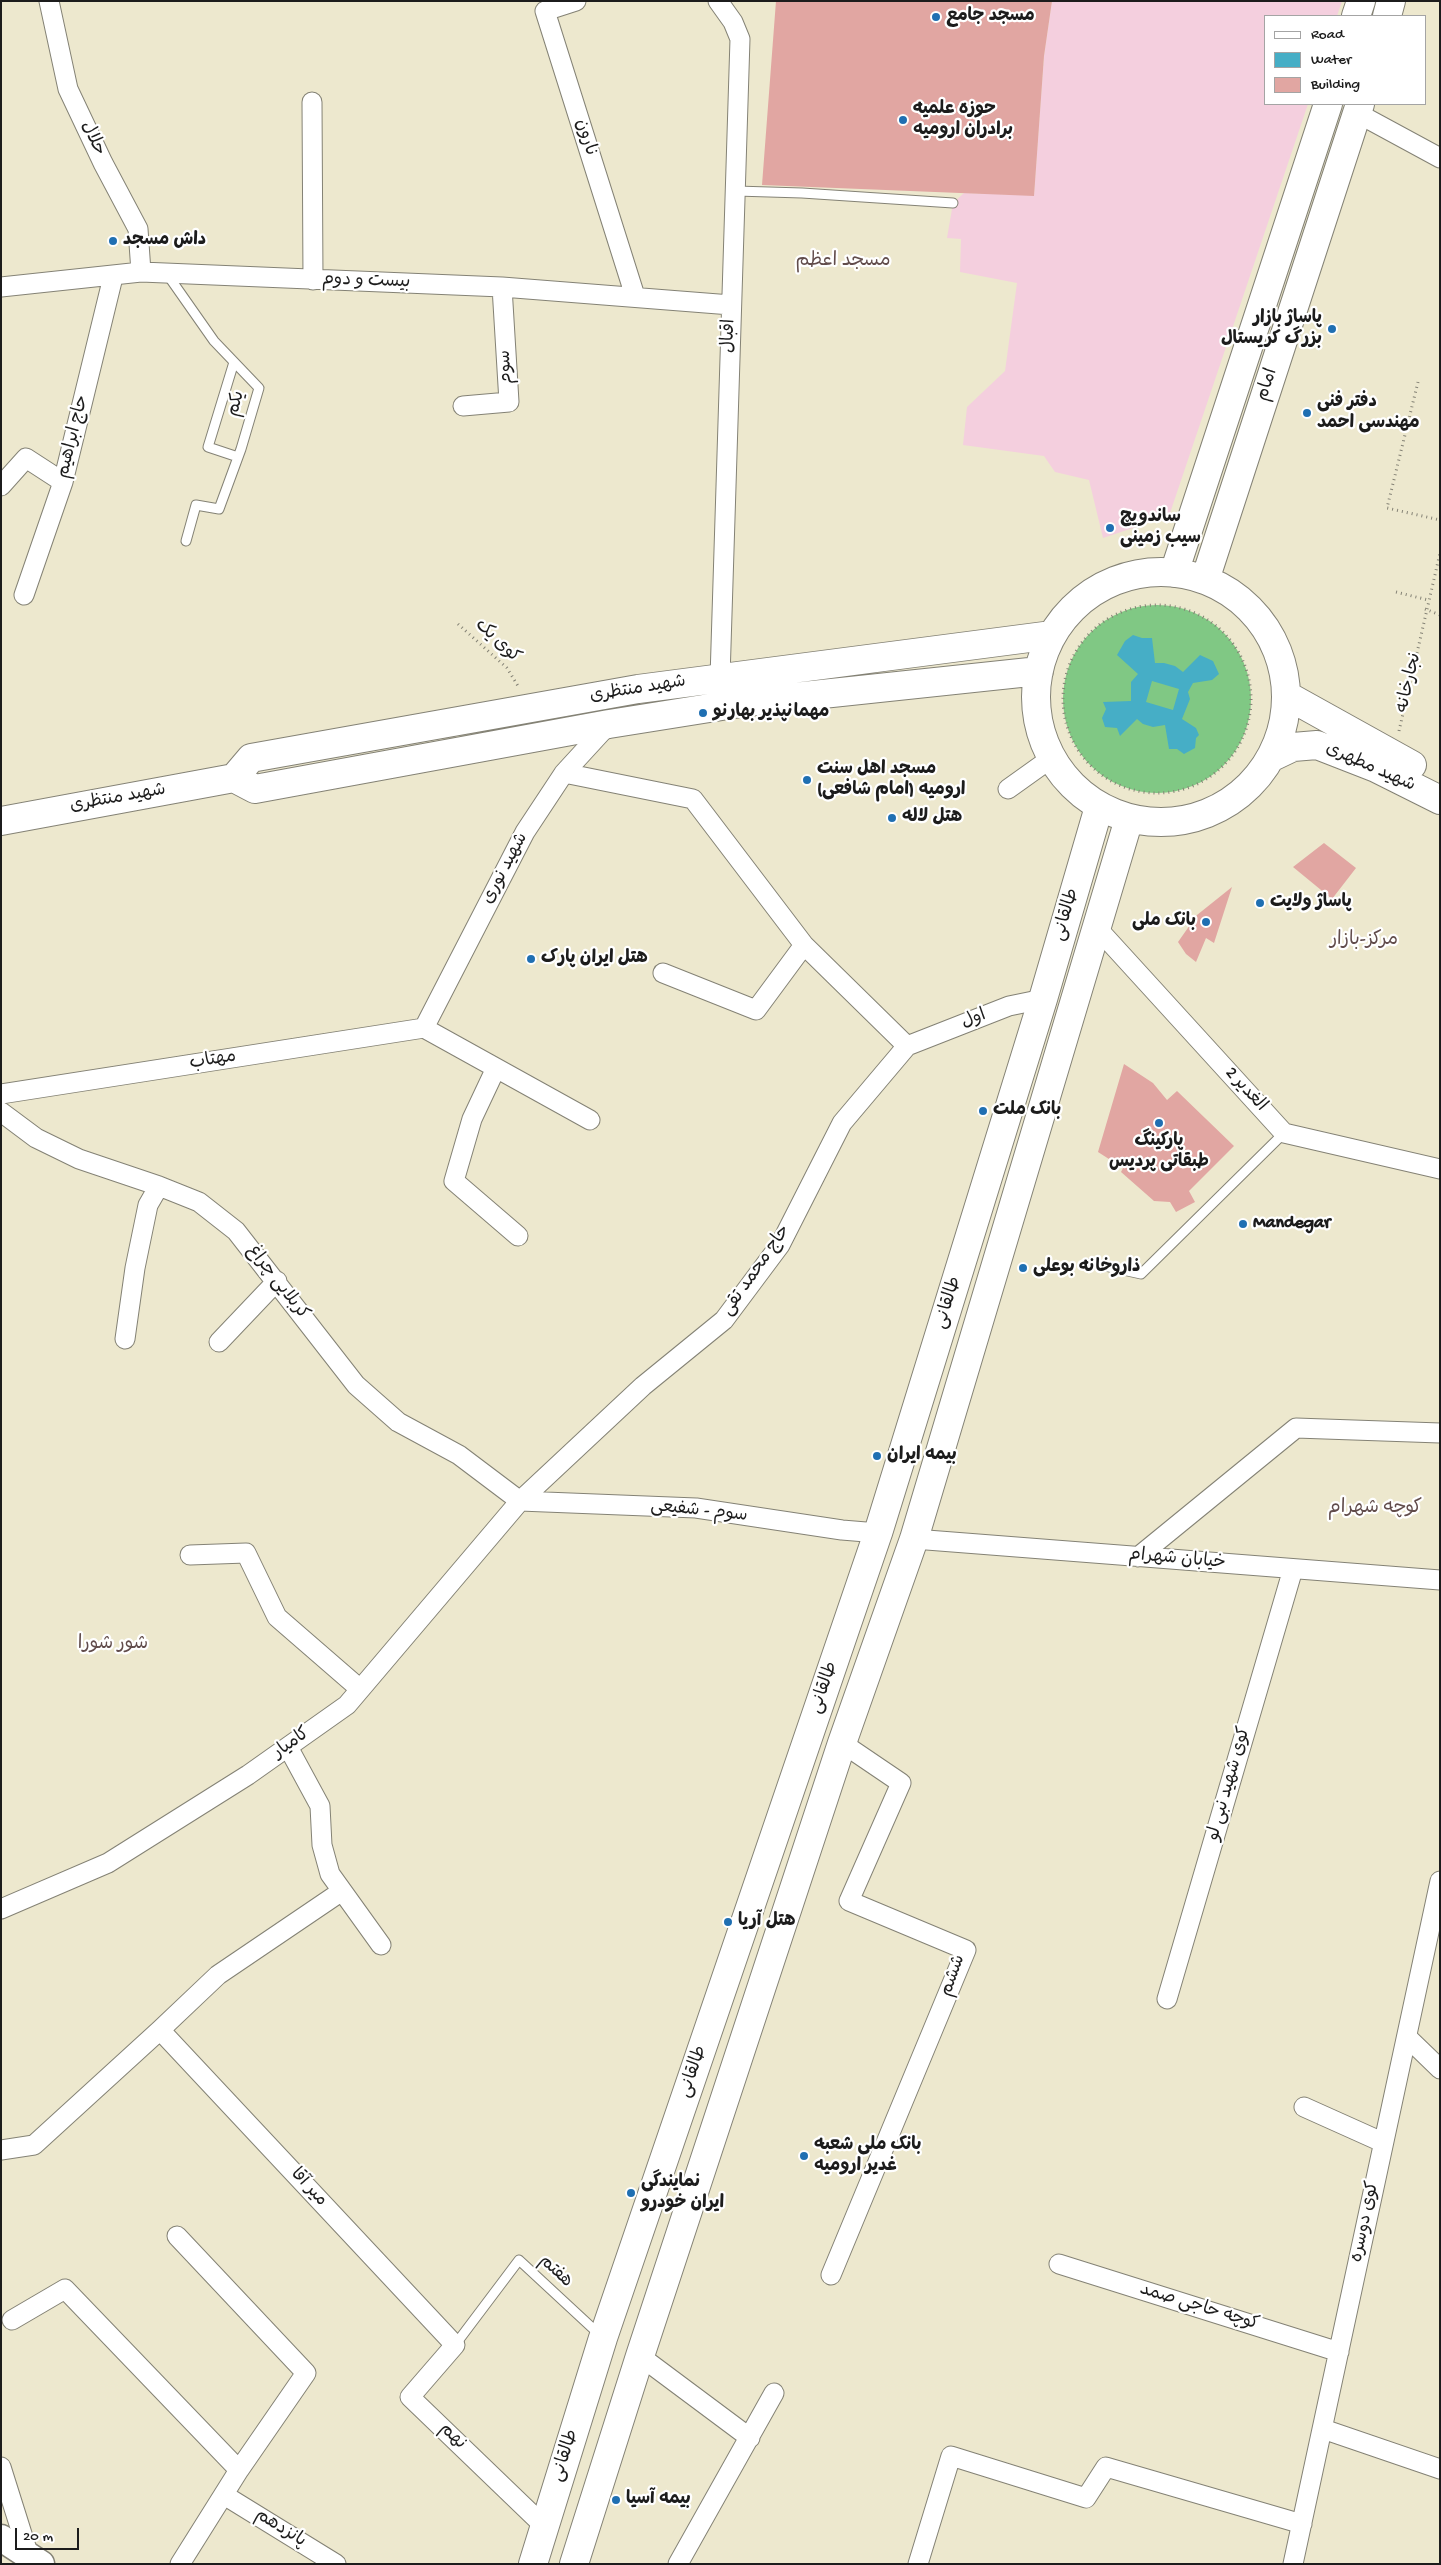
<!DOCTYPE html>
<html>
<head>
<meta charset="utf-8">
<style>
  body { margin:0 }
  #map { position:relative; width:1441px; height:2565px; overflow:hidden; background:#ede8ce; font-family:"Gochi Hand",sans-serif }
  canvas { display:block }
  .frame { position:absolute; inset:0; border:2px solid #1c1c1c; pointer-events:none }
  .legend { position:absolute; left:1264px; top:15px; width:162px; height:90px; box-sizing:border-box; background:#fff; border:1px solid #a4a4a4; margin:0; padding:6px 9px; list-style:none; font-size:15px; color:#1c1c1c }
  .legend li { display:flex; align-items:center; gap:10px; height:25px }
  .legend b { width:25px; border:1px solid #a4a4a4 }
  .scale { position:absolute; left:15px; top:2528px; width:64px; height:22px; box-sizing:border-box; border:2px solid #1c1c1c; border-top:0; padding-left:6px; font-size:15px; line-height:18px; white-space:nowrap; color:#1c1c1c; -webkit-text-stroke:4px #fff; paint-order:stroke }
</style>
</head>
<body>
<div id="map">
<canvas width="1441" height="2565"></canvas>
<div class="frame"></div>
<ul class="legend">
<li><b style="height:6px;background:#fff"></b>Road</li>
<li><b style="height:14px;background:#46aec6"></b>Water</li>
<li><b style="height:14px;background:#e1a6a2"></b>Building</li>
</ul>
<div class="scale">20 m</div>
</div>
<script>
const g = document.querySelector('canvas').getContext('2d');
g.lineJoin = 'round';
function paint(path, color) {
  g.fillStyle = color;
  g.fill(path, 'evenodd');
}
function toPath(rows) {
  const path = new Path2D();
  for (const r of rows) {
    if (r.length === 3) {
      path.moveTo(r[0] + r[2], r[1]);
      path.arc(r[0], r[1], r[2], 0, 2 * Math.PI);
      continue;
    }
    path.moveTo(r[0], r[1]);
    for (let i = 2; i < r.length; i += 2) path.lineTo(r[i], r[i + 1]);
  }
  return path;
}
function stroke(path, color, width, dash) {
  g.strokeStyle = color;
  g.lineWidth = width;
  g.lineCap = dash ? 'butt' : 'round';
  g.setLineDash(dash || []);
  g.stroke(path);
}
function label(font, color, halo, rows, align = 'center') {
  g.font = font + ' "Gochi Hand","Playpen Sans Arabic",sans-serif';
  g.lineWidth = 4.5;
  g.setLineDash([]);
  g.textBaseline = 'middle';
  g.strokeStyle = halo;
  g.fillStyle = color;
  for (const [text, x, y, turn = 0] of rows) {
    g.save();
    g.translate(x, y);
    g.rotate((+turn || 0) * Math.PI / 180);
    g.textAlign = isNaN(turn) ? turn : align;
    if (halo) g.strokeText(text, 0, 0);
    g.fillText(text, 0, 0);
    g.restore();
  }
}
paint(toPath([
  [1052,1,1342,1,1337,16,1265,16,1265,104,1308,104,1169,516,1103,538,1089,480,1055,472,1044,456,963,445,967,407,1005,371,1017,283,960,272,961,239,947,238,953,203,964,193,1034,195,1044,56]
]), '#f4cfde');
paint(toPath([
  [1157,699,94]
]), '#80c884');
paint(toPath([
  [1133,635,1142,638,1152,638,1155,663,1164,663,1175,666,1183,672,1200,655,1213,661,1219,674,1212,680,1193,683,1188,692,1190,699,1182,719,1196,728,1199,735,1196,738,1195,748,1184,754,1177,749,1169,749,1165,725,1153,727,1143,724,1137,719,1120,736,1117,728,1105,727,1102,718,1106,709,1103,702,1131,701,1131,682,1138,674,1117,655,1125,641],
  [1152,681,1179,689,1173,710,1146,702]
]), '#46aec6');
paint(toPath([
  [776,1,1052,1,1044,56,1034,196,762,185],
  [1324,843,1356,868,1332,899,1293,867],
  [1232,887,1214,943,1206,938,1196,962,1186,954,1178,942,1197,915],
  [1124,1064,1153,1083,1167,1100,1177,1091,1234,1146,1189,1191,1195,1202,1176,1212,1170,1202,1154,1201,1121,1172,1123,1168,1098,1152]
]), '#e1a6a2');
const lane = toPath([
  [736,191,802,193,953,203],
  [167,274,214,341,259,388,241,449,219,509,196,505,186,541],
  [234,362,208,447,238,457],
  [1091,1263,1141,1274,1284,1133],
  [455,2345,519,2260,601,2336]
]);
const street = toPath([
  [49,1,68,89,103,163,138,229,141,272],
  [576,1,545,11,635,296],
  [718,1,733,22,740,39,720,678],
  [312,102,313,280],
  [1357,113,1440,158],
  [1,287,141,272,502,287,731,305],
  [463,406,509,402,502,287],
  [1,486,26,458,63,482],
  [24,595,63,482,113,277],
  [564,773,693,799,804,945,907,1046],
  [1008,789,1050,759],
  [1098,929,1284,1133,1440,1169],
  [663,973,756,1010,804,945],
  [424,1028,525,832,564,773,609,724],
  [424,1028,590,1120],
  [496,1068,472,1119,454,1181,518,1236],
  [1,1094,424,1028],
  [1,1112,36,1138,79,1159,159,1186,199,1202,236,1231,356,1385,398,1422,459,1455,520,1501],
  [125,1339,135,1268,148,1205,159,1186],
  [219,1342,277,1281],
  [520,1501,696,1508,842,1530,878,1533],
  [914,1539,1440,1580],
  [190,1555,246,1553,277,1617,360,1689],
  [1138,1557,1296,1428,1440,1433],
  [288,1747,320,1806,322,1845,330,1874,381,1945],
  [1,1909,108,1863,248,1775,347,1705,520,1501,643,1386,724,1320,780,1245,842,1123,907,1046,1009,1006,1043,999],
  [1167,1999,1293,1569],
  [160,2030,455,2345,410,2397,544,2526],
  [1408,2038,1440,2069],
  [1304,2107,1382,2142],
  [1,2150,34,2145,160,2030,218,1975,342,1891],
  [177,2236,306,2373,239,2470,180,2564],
  [1059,2264,1339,2352],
  [831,2275,966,1950,849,1901,901,1783,842,1743],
  [12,2320,65,2289,239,2470],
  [640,2356,750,2438],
  [1323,2429,1440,2469],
  [1,2467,29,2556],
  [224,2495,336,2564],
  [678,2564,774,2393],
  [918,2564,951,2456,1086,2498,1106,2467,1302,2524],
  [1293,2564,1440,1881]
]);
const secondary = toPath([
  [1,2538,41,2564]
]);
const primary = toPath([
  [1356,16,1361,1],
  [1387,16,1391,1],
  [1161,697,125],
  [1174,573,1328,104],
  [1205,580,1360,104],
  [1286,695,1412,765],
  [1270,758,1293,747,1317,745,1376,768,1440,800],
  [234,778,251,758,638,689,1052,635],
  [1,821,234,778,255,789,609,724,747,702,1039,671],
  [533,2564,603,2338,878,1533,1043,999,1099,807],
  [574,2564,640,2356,842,1743,914,1539,1129,819]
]);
stroke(lane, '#848275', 11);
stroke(street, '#848275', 21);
stroke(secondary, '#848275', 29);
stroke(primary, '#848275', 30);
stroke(toPath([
  [1418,382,1387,508,1440,520],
  [1396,592,1428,600],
  [1157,699,94],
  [1425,609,1440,615],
  [458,624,507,668,518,686],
  [1399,731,1440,553]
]), '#848275', 3, [1, 4]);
stroke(lane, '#fff', 9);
stroke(street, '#fff', 19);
stroke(secondary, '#fff', 26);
stroke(primary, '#fff', 28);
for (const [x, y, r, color] of [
  [936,17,5,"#1f6fb2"],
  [903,120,5,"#1f6fb2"],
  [113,241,5,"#1f6fb2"],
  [1332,329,5,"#1f6fb2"],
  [1307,413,5,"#1f6fb2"],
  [1110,528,5,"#1f6fb2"],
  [703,713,5,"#1f6fb2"],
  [807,780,5,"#1f6fb2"],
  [892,818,5,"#1f6fb2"],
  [1260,903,5,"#1f6fb2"],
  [1206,922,5,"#1f6fb2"],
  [531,959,5,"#1f6fb2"],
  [983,1111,5,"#1f6fb2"],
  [1159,1123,5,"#1f6fb2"],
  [1243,1224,5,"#1f6fb2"],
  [1023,1268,5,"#1f6fb2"],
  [877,1456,5,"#1f6fb2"],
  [728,1922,5,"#1f6fb2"],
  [804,2156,5,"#1f6fb2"],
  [631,2193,5,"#1f6fb2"],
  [616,2500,5,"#1f6fb2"]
]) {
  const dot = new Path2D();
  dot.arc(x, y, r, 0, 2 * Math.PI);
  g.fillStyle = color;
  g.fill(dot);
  stroke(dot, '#fff', 2);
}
label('bold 18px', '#1c1c1c', '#fff', [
  ["مسجد جامع",946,17],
  ["حوزه علمیه",913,110],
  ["برادران ارومیه",913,131],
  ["داش مسجد",123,241],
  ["پاساژ بازار",1322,319,"right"],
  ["بزرگ کریستال",1322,340,"right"],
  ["دفتر فنی",1317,403],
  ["مهندسی احمد",1317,424],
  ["ساندویچ",1120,518],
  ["سیب زمینی",1120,539],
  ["مهمانپذیر بهارنو",713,713],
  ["مسجد اهل سنت",817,770],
  ["ارومیه (امام شافعی)",817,791],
  ["هتل لاله",902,818],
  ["پاساژ ولایت",1270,903],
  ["بانک ملی",1196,922,"right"],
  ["هتل ایران پارک",541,959],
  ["بانک ملت",993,1111],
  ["پارکینگ",1159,1142,"center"],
  ["طبقاتی پردیس",1159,1163,"center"],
  ["Mandegar",1253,1224],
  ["ذاروخانه بوعلی",1033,1268],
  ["بیمه ایران",887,1456],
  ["هتل آریا",738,1922],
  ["بانک ملی شعبه",814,2146],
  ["غدیر ارومیه",814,2167],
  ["نمایندگی",641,2183],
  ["ایران خودرو",641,2204],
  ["بیمه آسیا",626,2500]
], 'left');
label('18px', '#1c1c1c', '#fff', [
  ["نارون",585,138,73],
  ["حلال",92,139,65],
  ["بیست و دوم",366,282,2],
  ["اقبال",730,336,-88],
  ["سوم",507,367,-93],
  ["امام",1268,385,-72],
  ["یکم",237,404,-74],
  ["حاج ابراهیم",74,437,-76],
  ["کوی یک",497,642,43],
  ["نجارخانه",1410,683,-77],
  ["شهید منتظری",638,690,-9],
  ["شهید مطهری",1370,768,24],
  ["شهید منتظری",118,799,-10],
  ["شهید نوری",506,869,-62],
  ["طالقانی",1067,915,-74],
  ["اول",974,1020,-21],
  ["مهتاب",213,1061,-9],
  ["2 الغدیر",1245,1090,48],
  ["حاج محمد تقی",757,1271,-55],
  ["کربلایی چراغ",277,1283,52],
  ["طالقانی",949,1303,-73],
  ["سوم - شفیعی",699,1512,6],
  ["خیابان شهرام",1177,1560,5],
  ["طالقانی",825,1688,-71],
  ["کامیار",292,1744,-35],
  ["کوی شهید نبی لو",1230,1784,-74],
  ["ششم",954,1976,-70],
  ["طالقانی",694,2072,-71],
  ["میر آقا",308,2188,47],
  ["کوی دوسره",1366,2222,-78],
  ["هفتم",555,2272,43],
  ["کوچه حاجی صمد",1199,2308,17],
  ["نهم",452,2437,44],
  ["طالقانی",566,2456,-72],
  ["پانزدهم",280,2529,32]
]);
label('19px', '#614c4b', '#fff', [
  ["مسجد اعظم",843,262],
  ["مرکز-بازار",1364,941],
  ["کوچه شهرام",1375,1509],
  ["شور شورا",113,1645]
]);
</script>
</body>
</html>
